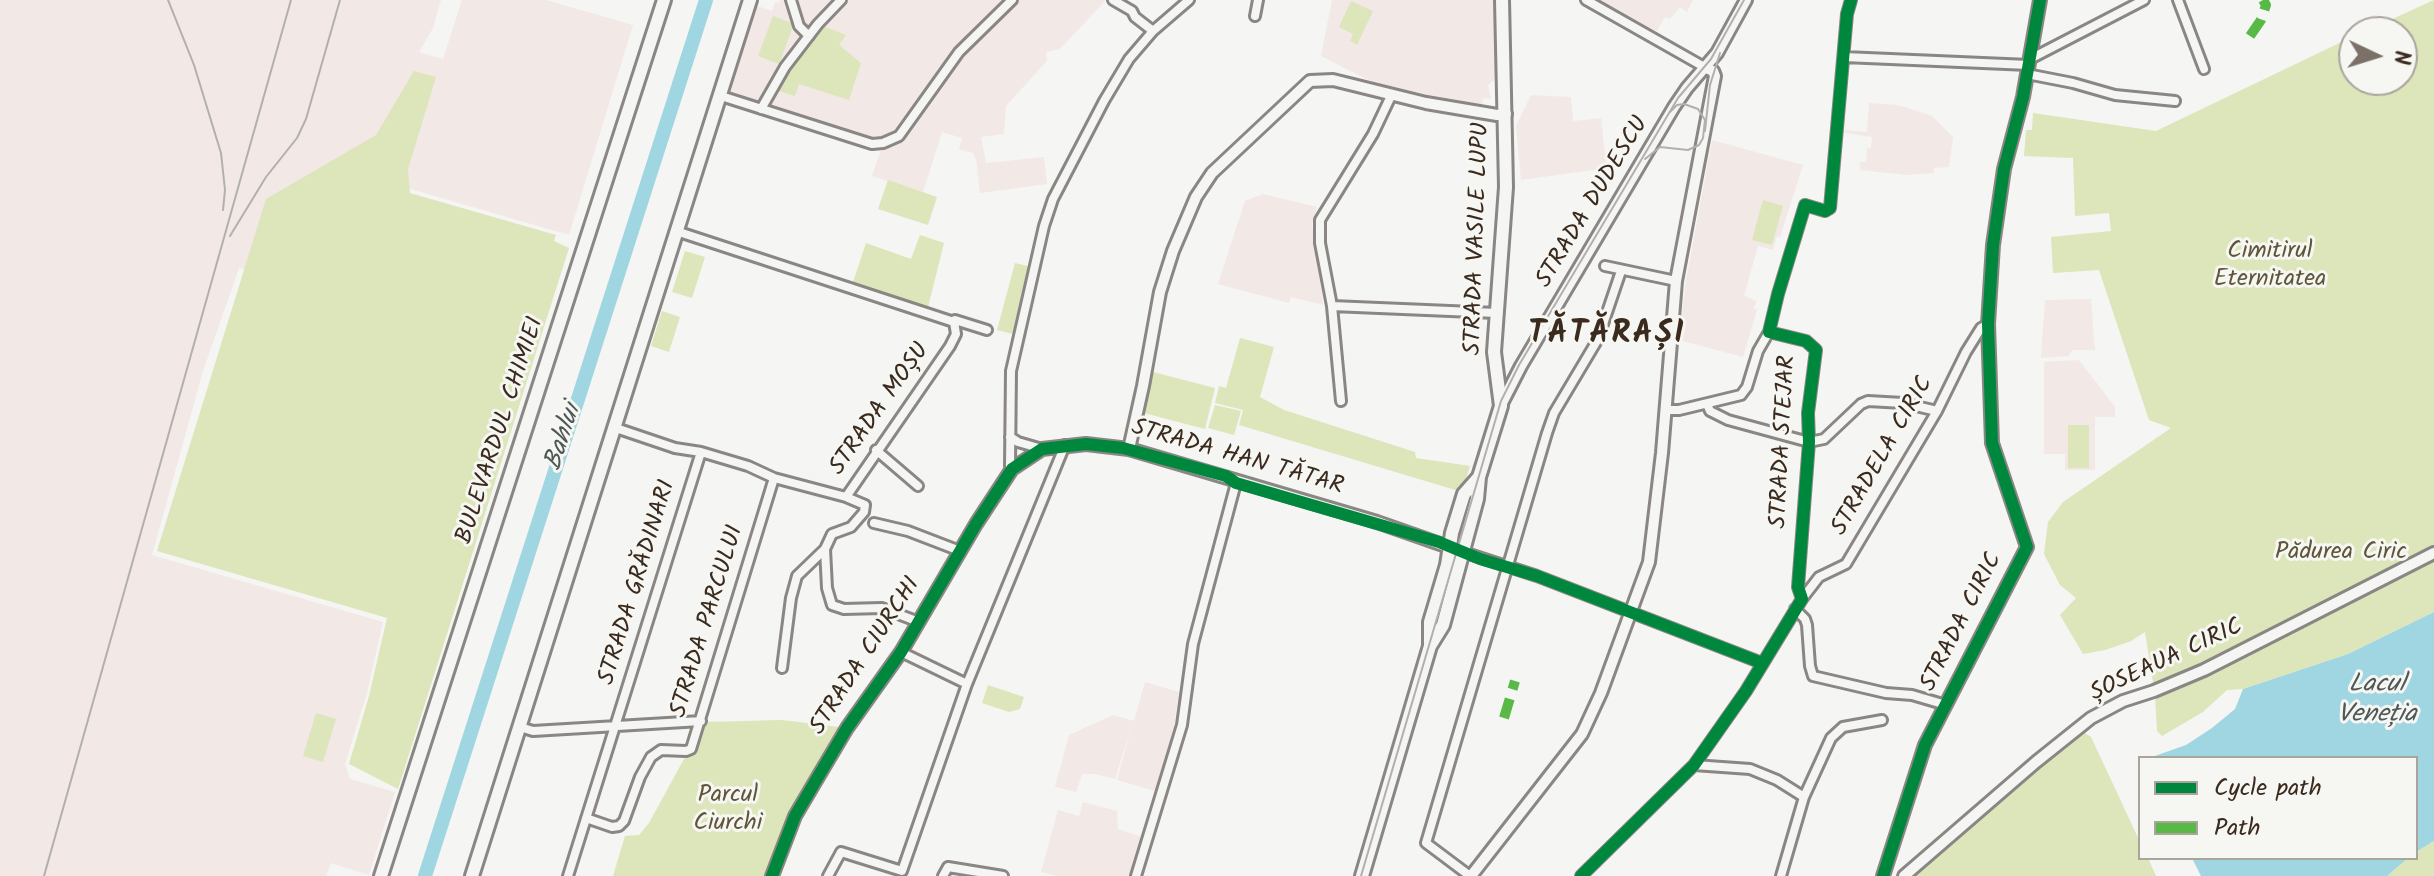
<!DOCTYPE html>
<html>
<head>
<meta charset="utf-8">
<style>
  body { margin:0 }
  #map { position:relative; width:2434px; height:876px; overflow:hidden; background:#f5f5f3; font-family:Kalam,sans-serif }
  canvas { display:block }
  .legend { position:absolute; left:2138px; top:756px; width:280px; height:104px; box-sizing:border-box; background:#f6f6f2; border:2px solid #aba49d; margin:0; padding:10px 14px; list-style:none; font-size:24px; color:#3b2a1e }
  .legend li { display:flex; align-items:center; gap:16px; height:40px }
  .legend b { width:40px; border:2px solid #aba49d }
  .north { position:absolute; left:2338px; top:16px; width:80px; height:80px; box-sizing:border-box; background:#f6f6f2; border:2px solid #aba49d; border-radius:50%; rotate:94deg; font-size:22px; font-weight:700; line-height:32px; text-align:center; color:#3b2a1e }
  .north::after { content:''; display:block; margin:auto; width:28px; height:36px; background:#7c7169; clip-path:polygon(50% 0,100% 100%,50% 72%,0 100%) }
</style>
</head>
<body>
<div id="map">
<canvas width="2434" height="876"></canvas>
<ul class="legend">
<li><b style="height:10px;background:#00873e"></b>Cycle path</li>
<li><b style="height:10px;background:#58b947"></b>Path</li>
</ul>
<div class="north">N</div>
</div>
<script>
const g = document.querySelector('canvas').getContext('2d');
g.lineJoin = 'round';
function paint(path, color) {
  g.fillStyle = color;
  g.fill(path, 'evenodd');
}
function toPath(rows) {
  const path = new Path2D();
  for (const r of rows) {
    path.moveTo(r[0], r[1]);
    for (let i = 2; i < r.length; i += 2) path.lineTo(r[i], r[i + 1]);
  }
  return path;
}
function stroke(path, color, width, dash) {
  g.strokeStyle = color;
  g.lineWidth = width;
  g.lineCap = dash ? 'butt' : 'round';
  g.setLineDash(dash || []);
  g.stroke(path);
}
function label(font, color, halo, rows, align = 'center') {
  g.font = font + ' Kalam,sans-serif';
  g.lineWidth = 6;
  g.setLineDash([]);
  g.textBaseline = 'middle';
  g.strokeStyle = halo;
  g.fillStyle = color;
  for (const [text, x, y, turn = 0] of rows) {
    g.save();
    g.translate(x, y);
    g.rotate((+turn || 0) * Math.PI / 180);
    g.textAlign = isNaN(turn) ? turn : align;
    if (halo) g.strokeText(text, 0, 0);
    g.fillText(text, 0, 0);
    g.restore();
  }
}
paint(toPath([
  [0,0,441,0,433,28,419,52,443,59,462,0,546,0,633,25,569,235,407,188,376,295,239,268,203,371,152,555,383,622,367,693,345,764,350,779,395,792,369,875,331,863,326,876,0,876],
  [780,0,1106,0,1060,49,1046,52,1047,61,1006,106,1004,134,981,137,986,163,1044,157,1047,184,980,193,976,159,973,153,959,149,962,138,942,132,923,192,872,176,883,144,734,97,731,90,757,6,772,11,775,2,779,3],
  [1332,0,1492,0,1495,5,1499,75,1488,85,1491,99,1483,98,1482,107,1399,90,1366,79,1321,56],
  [1594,0,1693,0,1687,12,1680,7,1670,19,1665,17,1657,31,1649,28,1647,31],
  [1531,95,1571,97,1573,121,1601,118,1606,164,1615,169,1611,176,1600,169,1521,180,1516,126],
  [1869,103,1898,105,1932,116,1953,137,1949,167,1934,168,1934,173,1906,175,1860,170,1860,162,1866,162,1867,148,1871,148,1872,137,1844,133,1845,130,1867,132],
  [1712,140,1803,165,1780,237,1777,236,1773,250,1758,246,1744,296,1757,301,1753,308,1757,310,1743,357,1679,340,1686,281],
  [1263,194,1317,207,1312,224,1323,305,1291,297,1289,303,1218,284,1245,201],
  [2091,299,2095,350,2072,350,2069,356,2041,358,2045,300],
  [2079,360,2115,407,2115,417,2095,417,2095,470,2065,470,2065,454,2044,454,2044,362],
  [1145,682,1179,692,1174,728,1155,791,1117,780,1132,725,1115,779,1095,774,1082,774,1076,792,1055,787,1069,735,1113,715,1134,721],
  [1083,802,1117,811,1118,829,1145,838,1133,876,1058,876,1041,872,1058,810,1079,816]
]), '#f2e8e6');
paint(toPath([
  [2434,0,2434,612,2348,654,2243,689,2227,690,2203,712,2162,736,2157,731,2155,695,2145,632,2131,641,2105,650,2083,654,2060,615,2076,598,2060,585,2044,554,2048,522,2063,502,2171,428,2149,420,2099,270,2053,273,2051,237,2111,231,2109,213,2075,216,2073,158,2024,156,2026,130,2032,130,2033,113,2156,131,2354,36,2354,80,2402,80,2402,32,2364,32],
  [1351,1,1373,11,1357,45,1350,41,1353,34,1339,27],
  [773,16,794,24,779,64,758,56],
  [823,26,846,35,839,45,861,63,849,100,799,84,795,96,776,90],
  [414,71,436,77,408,169,410,193,556,235,554,241,569,248,398,789,349,764,369,696,387,618,157,551,266,199,376,135],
  [888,180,937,197,928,225,878,209],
  [1763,200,1783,206,1772,245,1752,240],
  [920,235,944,243,928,307,853,282,866,243,911,259],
  [685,251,705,257,692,298,672,292],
  [1015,263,1028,266,1013,334,997,330],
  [662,311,680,317,669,352,651,346],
  [1240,338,1274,347,1260,397,1284,410,1415,452,1416,458,1470,466,1462,492,1239,425,1243,410,1215,403,1219,386,1226,388],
  [1153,372,1215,388,1205,429,1144,413],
  [1215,405,1241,411,1234,435,1208,428],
  [2068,425,2089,425,2089,468,2068,468],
  [988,685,1024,697,1020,709,1009,712,982,703],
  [316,713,336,719,323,762,303,756],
  [782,720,847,728,824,765,772,876,613,876,625,836,639,835,649,823,684,759,696,754,705,722],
  [2082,731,2091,737,2140,842,2140,858,2148,858,2156,876,1913,876],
  [2434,841,2434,876,2387,876,2408,858,2416,858,2416,852]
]), '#dde5ba');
paint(toPath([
  [2434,612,2434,841,2416,852,2416,758,2149,758,2186,745,2212,728,2235,709,2243,689,2348,654],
  [2192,858,2408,858,2387,876,2201,876]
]), '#a0d5e2');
stroke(toPath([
  [425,876,706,0]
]), '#a0d5e2', 14);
const minor = toPath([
  [791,0,799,26,809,36],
  [1113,0,1132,11,1135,17,1153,31],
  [1586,0,1706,68],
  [2178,0,2204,69],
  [1255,16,1258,0],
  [1844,57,2029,65],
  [2030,59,2144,0],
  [2027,74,2073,83,2115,95,2175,101],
  [721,96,872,144,883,143,899,136,959,52,1012,0],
  [761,109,785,67,818,24,841,0],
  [676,231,954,322,955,320,987,330],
  [1605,266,1676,281],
  [1332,306,1497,313],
  [1341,401,1332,306,1320,243,1320,220,1373,134,1391,96],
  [1707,404,1710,411,1728,420,1809,442,1824,439,1861,404,1868,401,1903,403,1937,411],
  [1665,410,1679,410,1741,395,1747,387,1758,351,1769,332],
  [613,427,675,448,701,452,748,466,774,478,846,497,865,505,864,512,851,527,832,534,825,549,797,576,791,598,782,668],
  [1010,437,1018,442,1042,449],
  [876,450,918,486],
  [1012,469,1010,466,1011,371,1044,226,1053,199,1104,101,1129,59,1153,31,1189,0],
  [846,497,950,346,956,334,954,322],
  [874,523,908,531,960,551],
  [825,549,827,588,832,605,844,609,882,608,919,622],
  [1463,552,1537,576,1762,663],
  [1802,599,1819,577,1846,564,1937,411,1966,352,1981,328,1988,324],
  [1795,609,1805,619,1807,625,1810,666,1813,676,1886,693,1912,695,1946,705],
  [901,652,967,684],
  [520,727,533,731,701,721],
  [1694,765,1750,769,1777,780,1804,797],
  [586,818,612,827,619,826,624,821,640,777,651,757,661,750,686,751,691,749,774,478],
  [568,876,701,452],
  [828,876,841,852,902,871,967,684,1065,445],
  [943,876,948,867,1003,876],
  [1136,876,1182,725,1193,644,1236,483],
  [1470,876,1426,843,1547,433,1554,413,1598,339,1621,271],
  [1581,876,1694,765,1746,691,1802,599,1798,587,1809,442,1808,413,1816,350,1806,341,1769,332,1778,294,1805,205,1825,211,1830,208,1847,14,1851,0],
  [1781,876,1804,797,1831,738,1843,727,1882,720]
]);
const tertiary = toPath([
  [1501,405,1521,366,1674,107,1687,88,1717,53,1746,0],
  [1129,449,1143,386,1160,292,1173,251,1196,197,1212,173,1310,81,1333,80,1426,103,1497,115,1506,114],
  [772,876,795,816,815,782,847,728,901,652,976,524,1012,469,1042,449,1086,444,1129,449,1377,522,1463,552],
  [1471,876,1582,734,1601,693,1649,562,1662,453,1676,281,1715,76,1713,71,1706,68],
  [1883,876,1925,745,2027,547,1992,443,1988,324,1993,245,2004,169,2023,97,2040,0],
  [1904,876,2036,762,2091,718,2123,701,2154,691,2204,670,2434,553]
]);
const secondary = toPath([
  [1430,646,1443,625,1477,499,1479,477,1501,406,1494,352,1506,187,1502,0],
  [381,876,664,0],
  [472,876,750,0],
  [1362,876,1430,646,1430,622,1447,565,1452,533,1464,494,1479,477]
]);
stroke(minor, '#8a8683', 14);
stroke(tertiary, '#8a8683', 16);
stroke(secondary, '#8a8683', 18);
stroke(minor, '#f5f5f3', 8);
stroke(tertiary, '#f5f5f3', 10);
stroke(secondary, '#f5f5f3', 12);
stroke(toPath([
  [1705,131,1710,85,1720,53],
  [1645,159,1660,147,1688,150,1699,145,1703,138,1705,120,1698,109,1684,104,1677,105,1669,113],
  [1361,876,1501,401,1519,365,1678,98,1711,59,1744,0]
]), '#b2b0ae', 2);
stroke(toPath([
  [168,0,194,65,221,153,225,190,223,210],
  [230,236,266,177,297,138,306,119,340,0],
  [44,876,291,0]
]), '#b2b0ae', 2);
stroke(toPath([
  [2250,36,2261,20,2266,5,2263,0],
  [1504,718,1515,681]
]), '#58b947', 10, [20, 10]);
stroke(toPath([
  [772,876,795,816,815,782,847,728,901,652,976,524,1012,469,1042,449,1086,444,1123,448,1226,476,1236,483,1439,542,1480,559,1537,576,1762,663],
  [1581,876,1694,765,1746,691,1802,599,1798,587,1809,442,1808,413,1816,350,1806,341,1769,332,1778,294,1805,205,1825,211,1830,208,1847,14,1851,0],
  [1883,876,1925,745,2027,547,1992,443,1988,324,1993,245,2004,169,2023,97,2040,0]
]), '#00873e', 12);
label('24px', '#3b2a1e', '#f6f6f2', [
  ["STRADA DUDESCU",1594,203,-59],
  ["STRADA VASILE LUPU",1479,239,-88],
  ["STRADA MOȘU",881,410,-55],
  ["BULEVARDUL CHIMIEI",502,431,-72],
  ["STRADA STEJAR",1785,442,-87],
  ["STRADELA CIRIC",1884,457,-60],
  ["STRADA HAN TĂTAR",1237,459,16],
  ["STRADA GRĂDINARI",639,583,-73],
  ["STRADA PARCULUI",709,622,-73],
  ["STRADA CIRIC",1963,623,-63],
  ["STRADA CIURCHI",867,657,-57],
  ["ȘOSEAUA CIRIC",2167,662,-25]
]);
label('24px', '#5f563a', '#f6f6f2', [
  ["Cimitirul",2270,253],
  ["Eternitatea",2270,281],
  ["Pădurea Ciric",2341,554],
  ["Parcul",728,797],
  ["Ciurchi",728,825]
]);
label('italic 26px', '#4e5957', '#f6f6f2', [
  ["Bahlui",565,438,-72],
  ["Lacul",2377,687],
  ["Veneția",2377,717]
]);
g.letterSpacing = '2px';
label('bold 32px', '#3b2a1e', '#f6f6f2', [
  ["TĂTĂRAȘI",1607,337]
]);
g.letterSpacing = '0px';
</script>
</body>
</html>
